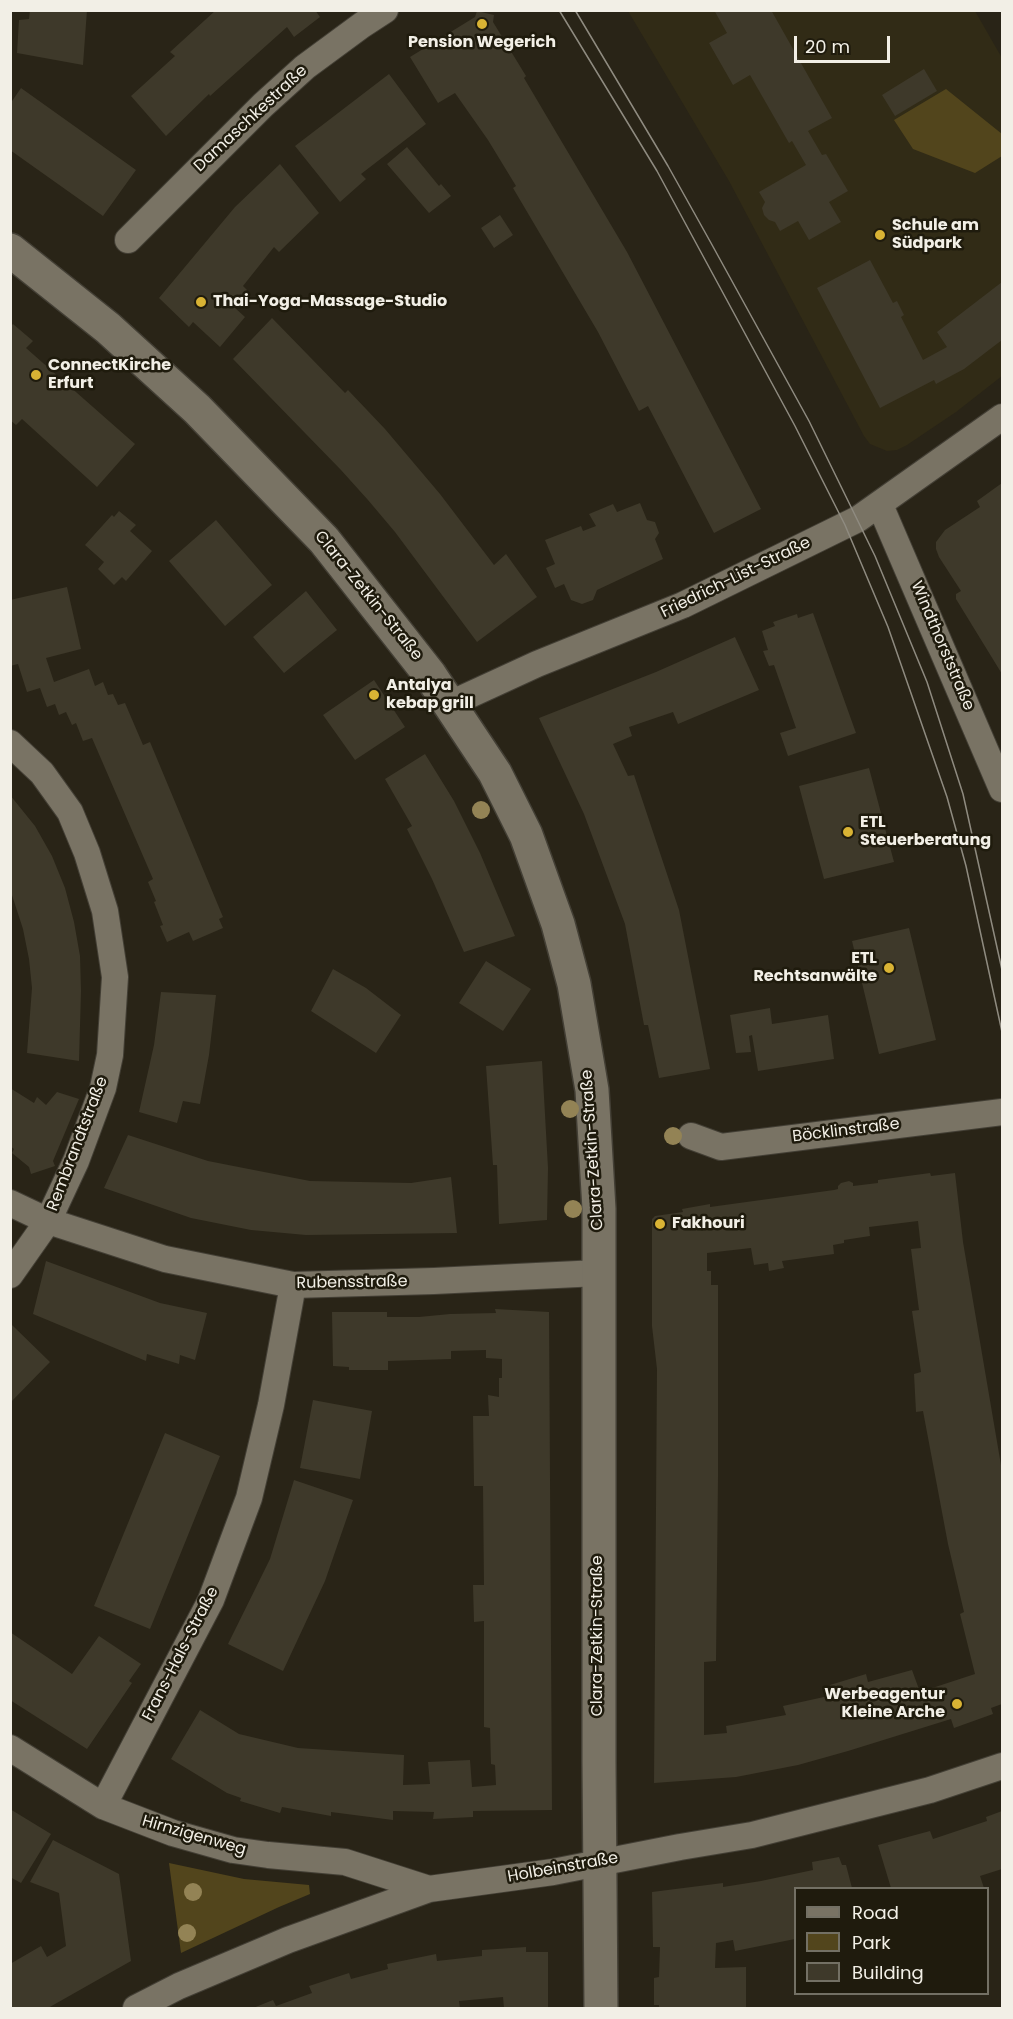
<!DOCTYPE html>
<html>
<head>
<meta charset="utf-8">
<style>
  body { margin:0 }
  #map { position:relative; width:1013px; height:2019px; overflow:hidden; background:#292417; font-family:Poppins,sans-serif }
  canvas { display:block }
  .frame { position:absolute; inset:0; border:12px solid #f2efe6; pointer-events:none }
  .legend { position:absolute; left:794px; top:1887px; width:195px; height:108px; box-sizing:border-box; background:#1f1b0d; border:2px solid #737064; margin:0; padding:8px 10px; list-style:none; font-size:18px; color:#f2efe6 }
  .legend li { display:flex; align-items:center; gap:12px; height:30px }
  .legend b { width:30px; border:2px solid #737064 }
  .scale { position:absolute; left:794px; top:36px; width:96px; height:27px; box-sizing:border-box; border:3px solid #f2efe6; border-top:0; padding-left:8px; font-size:18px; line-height:21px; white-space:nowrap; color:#f2efe6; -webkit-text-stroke:4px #1f1b0d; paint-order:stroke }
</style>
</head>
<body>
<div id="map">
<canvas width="1013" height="2019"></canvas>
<div class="frame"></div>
<ul class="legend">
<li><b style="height:8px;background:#797364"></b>Road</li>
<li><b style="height:16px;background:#52451c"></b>Park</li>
<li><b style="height:16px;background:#3e392a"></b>Building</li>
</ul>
<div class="scale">20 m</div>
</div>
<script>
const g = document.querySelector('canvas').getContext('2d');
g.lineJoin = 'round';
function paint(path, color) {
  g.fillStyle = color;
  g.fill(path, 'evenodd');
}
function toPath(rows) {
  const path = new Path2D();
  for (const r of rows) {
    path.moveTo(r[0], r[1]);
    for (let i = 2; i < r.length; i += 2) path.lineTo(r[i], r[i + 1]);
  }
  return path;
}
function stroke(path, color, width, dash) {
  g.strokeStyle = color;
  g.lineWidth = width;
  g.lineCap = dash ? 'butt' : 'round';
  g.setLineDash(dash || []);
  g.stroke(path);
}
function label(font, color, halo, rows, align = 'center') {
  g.font = font + ' Poppins,sans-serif';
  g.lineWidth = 5;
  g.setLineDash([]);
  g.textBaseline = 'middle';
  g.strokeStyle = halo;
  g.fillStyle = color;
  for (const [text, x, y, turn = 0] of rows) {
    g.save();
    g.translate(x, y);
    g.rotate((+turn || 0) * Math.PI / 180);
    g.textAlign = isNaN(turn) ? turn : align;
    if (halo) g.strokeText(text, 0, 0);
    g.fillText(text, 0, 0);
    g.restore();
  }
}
paint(toPath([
  [628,11,975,11,1002,58,1002,376,956,412,907,445,897,450,887,451,870,444,864,436,729,181]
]), '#312b16');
paint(toPath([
  [946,89,1002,134,1002,156,975,173,913,149,894,120],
  [169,1863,244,1879,309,1885,310,1894,279,1907,181,1953]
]), '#52451c');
paint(toPath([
  [30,10,87,10,83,65,17,53,19,20,29,19],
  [216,10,315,10,320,17,294,37,287,27,210,96,209,94,166,136,131,96,175,56,170,52],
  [714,10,771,10,832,118,808,131,822,155,826,154,848,191,829,202,841,222,809,240,798,221,780,231,775,222,769,220,764,215,762,208,765,202,759,192,806,165,792,141,789,143,750,75,733,85,709,43,727,33],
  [477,11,494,15,493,22,526,76,524,78,627,252,761,509,714,533,648,406,639,411,598,332,513,188,516,186,488,140,455,93,438,103,410,57,475,17],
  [924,69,937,91,895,116,882,95],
  [389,74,426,124,361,174,366,179,340,202,295,146],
  [21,88,136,170,103,216,10,150,10,104],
  [407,147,439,186,441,184,451,196,429,213,387,164],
  [280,164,319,213,279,252,274,247,243,286,247,290,234,307,245,317,220,347,193,322,189,327,159,298,235,207],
  [500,215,513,235,494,248,481,228],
  [870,260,893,303,897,301,904,315,901,317,923,360,947,347,937,332,1002,282,1002,340,964,369,936,384,934,380,880,408,817,288],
  [272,318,345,393,348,390,385,429,440,494,494,565,506,554,537,597,477,642,395,532,368,500,341,470,233,359],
  [13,324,33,341,26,348,135,444,97,487,22,419,16,425,10,420,10,327],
  [1002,483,1002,674,956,599,956,594,961,591,939,557,936,549,936,542,945,530,980,507,977,501],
  [640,503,647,520,655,522,659,533,655,539,663,559,597,590,593,600,582,604,571,600,564,584,555,588,546,568,555,564,545,540,581,526,583,531,596,526,589,514,613,504,617,512],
  [119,511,136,525,130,531,152,551,126,581,122,577,114,585,98,569,104,562,85,545,112,515,114,517],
  [216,520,272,585,225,626,169,561],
  [67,587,81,649,46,658,54,682,89,669,95,686,103,682,108,695,113,694,118,705,125,703,143,745,150,742,223,917,219,919,223,928,193,941,189,932,167,942,160,926,163,925,154,902,156,901,148,882,153,879,92,738,83,741,76,723,72,725,66,712,59,715,55,704,47,707,40,688,27,692,18,664,10,666,10,600],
  [306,591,337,630,284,673,253,637],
  [813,613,856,733,788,756,780,733,796,728,774,665,769,666,763,651,768,650,762,631,775,626,773,622,797,614,798,618],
  [735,637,759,690,678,724,673,712,629,727,632,736,613,744,628,776,634,775,679,910,710,1069,659,1078,648,1025,644,1025,625,924,584,814,539,718,656,672],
  [374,680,405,727,355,760,323,715],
  [425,754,454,801,480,853,515,936,464,952,432,879,407,829,412,826,385,779],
  [869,768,894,862,824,879,799,786],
  [10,795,35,826,52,856,65,888,74,922,80,956,81,991,79,1061,27,1053,32,988,29,959,23,929,10,889],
  [909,928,936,1040,879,1054,852,941],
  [486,961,531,989,503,1031,459,1003],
  [333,969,366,988,401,1015,376,1053,311,1011],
  [161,992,216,995,209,1055,200,1104,183,1101,177,1123,139,1112,154,1045],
  [770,1008,772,1024,828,1015,834,1059,758,1071,752,1035,749,1036,751,1052,736,1053,730,1015],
  [542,1061,548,1168,547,1220,499,1224,497,1165,493,1165,486,1066],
  [10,1088,34,1103,37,1097,46,1105,57,1092,79,1099,53,1161,55,1166,31,1174,29,1167,12,1153,14,1149,10,1146],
  [128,1135,208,1161,310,1181,411,1183,451,1177,457,1233,306,1235,251,1230,191,1218,104,1188],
  [930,1173,931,1176,955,1173,963,1242,1002,1471,1002,1704,991,1708,993,1714,954,1728,951,1719,848,1751,798,1765,736,1777,654,1783,657,1369,652,1326,652,1219,655,1216,683,1212,682,1209,710,1204,710,1207,834,1190,838,1189,838,1186,841,1183,849,1181,853,1183,853,1186,878,1183,878,1180],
  [918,1221,921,1248,911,1249,919,1310,912,1311,921,1372,914,1374,916,1412,923,1411,948,1544,964,1612,960,1614,975,1674,920,1692,912,1670,868,1682,866,1674,830,1685,833,1695,783,1706,786,1715,726,1726,727,1733,704,1735,704,1662,716,1661,718,1477,718,1285,711,1285,711,1271,707,1271,707,1253,751,1248,754,1265,768,1263,769,1271,784,1268,782,1261,834,1254,833,1245,844,1243,844,1240,870,1236,869,1227],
  [46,1261,160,1303,207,1313,195,1360,180,1355,179,1364,147,1354,146,1361,33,1314],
  [495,1309,549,1312,552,1810,473,1811,473,1817,433,1819,434,1812,393,1811,393,1820,331,1812,331,1816,282,1807,280,1813,240,1801,241,1798,227,1793,171,1759,200,1710,239,1734,298,1748,404,1755,403,1785,430,1784,428,1762,470,1760,472,1787,496,1785,495,1765,491,1764,490,1728,484,1727,484,1621,474,1622,473,1585,484,1585,483,1486,474,1486,473,1416,489,1416,488,1395,499,1397,499,1378,502,1378,502,1359,486,1358,486,1350,451,1351,451,1359,388,1361,388,1370,349,1370,349,1367,333,1366,332,1312,387,1312,387,1317,419,1317,450,1314,496,1313],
  [12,1325,50,1362,10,1403,10,1327],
  [313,1400,372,1411,360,1479,300,1468],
  [165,1433,220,1456,150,1629,94,1606],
  [294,1480,353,1500,325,1581,283,1671,228,1644,270,1559],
  [10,1632,72,1674,99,1636,141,1664,129,1681,132,1683,87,1749,10,1700],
  [10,1809,51,1834,21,1883,10,1877],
  [1002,1811,1002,1869,980,1876,984,1888,891,1888,878,1845,930,1831,933,1839,987,1821,986,1817],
  [53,1840,119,1874,131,1961,48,2008,10,2008,10,1964,41,1946,47,1957,66,1946,59,1893,30,1882],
  [839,1857,842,1865,846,1865,852,1888,795,1888,795,1939,735,1951,733,1940,716,1943,715,1968,746,1967,746,2008,659,2007,659,2005,654,2005,654,1978,659,1977,660,1947,653,1947,652,1892,723,1883,723,1887,761,1881,813,1870,812,1862],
  [526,1947,526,1952,548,1952,548,2008,504,2008,503,1997,459,2001,460,2008,253,2008,273,2000,276,2006,312,1993,309,1986,349,1973,351,1979,388,1969,387,1964,436,1954,437,1961,482,1956,482,1950]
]), '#3e392a');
const minor = toPath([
  [128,240,263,105,305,67,362,25,385,10],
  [880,505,1002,789],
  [450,704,537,664,683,605,858,519,1002,417],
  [10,743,42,773,70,812,87,853,105,911,115,977,110,1055,103,1088,76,1161,48,1221,10,1275],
  [691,1136,721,1147,1002,1112],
  [10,1203,48,1221,165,1259,293,1285,434,1281,598,1273],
  [10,1748,103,1806,173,1833,233,1850,268,1855,345,1862,429,1889],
  [103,1806,211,1600,249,1498,271,1405,293,1285],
  [136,2008,179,1986,288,1940,429,1889,553,1872,680,1847,752,1835,930,1790,1002,1766]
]);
const secondary = toPath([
  [10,250,108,328,197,409,324,540,430,675,495,773,526,835,558,924,574,984,592,1090,599,1209,599,1762,601,2008]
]);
stroke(minor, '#433f35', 28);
stroke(secondary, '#433f35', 36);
stroke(minor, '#797364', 26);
stroke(secondary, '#797364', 33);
stroke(toPath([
  [559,10,657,171,795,426,845,525,888,627,947,797,966,866,1002,1032],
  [575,10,668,166,711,243,809,421,875,556,927,682,963,794,1002,970]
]), '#8f8b80', 1.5);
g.fillStyle = '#938355';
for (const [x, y] of [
  [481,810],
  [570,1109],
  [673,1136],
  [573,1209],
  [193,1892],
  [187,1933]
]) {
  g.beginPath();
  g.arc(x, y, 9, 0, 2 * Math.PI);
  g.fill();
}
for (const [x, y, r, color] of [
  [482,24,6,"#d9b334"],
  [880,235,6,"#d9b334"],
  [201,302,6,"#d9b334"],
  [36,375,6,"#d9b334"],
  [374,695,6,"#d9b334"],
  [848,832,6,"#d9b334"],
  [889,968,6,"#d9b334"],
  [660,1224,6,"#d9b334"],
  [957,1704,6,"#d9b334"]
]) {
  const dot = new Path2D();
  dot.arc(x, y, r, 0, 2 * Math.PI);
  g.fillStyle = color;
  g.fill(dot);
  stroke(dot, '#1f1b0d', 2);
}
label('bold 16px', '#f2efe6', '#1f1b0d', [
  ["Pension Wegerich",482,43,"center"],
  ["Schule am",892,226],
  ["Südpark",892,244],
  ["Thai-Yoga-Massage-Studio",213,302],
  ["ConnectKirche",48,366],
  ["Erfurt",48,384],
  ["Antalya",386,686],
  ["kebap grill",386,704],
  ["ETL",860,823],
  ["Steuerberatung",860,841],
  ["ETL",877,959,"right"],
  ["Rechtsanwälte",877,977,"right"],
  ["Fakhouri",672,1224],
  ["Werbeagentur",945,1695,"right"],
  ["Kleine Arche",945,1713,"right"]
], 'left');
label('16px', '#f2efe6', '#1f1b0d', [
  ["Damaschkestraße",251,119,-43],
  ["Friedrich-List-Straße",736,578,-26],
  ["Clara-Zetkin-Straße",368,596,51],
  ["Windthorststraße",942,646,67],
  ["Böcklinstraße",846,1131,-7],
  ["Rembrandtstraße",78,1144,-69],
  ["Clara-Zetkin-Straße",593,1150,-94],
  ["Rubensstraße",352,1283,-1],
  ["Clara-Zetkin-Straße",598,1636,-90],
  ["Frans-Hals-Straße",181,1654,-63],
  ["Hirnzigenweg",194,1836,16],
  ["Holbeinstraße",563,1868,-10]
]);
</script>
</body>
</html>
